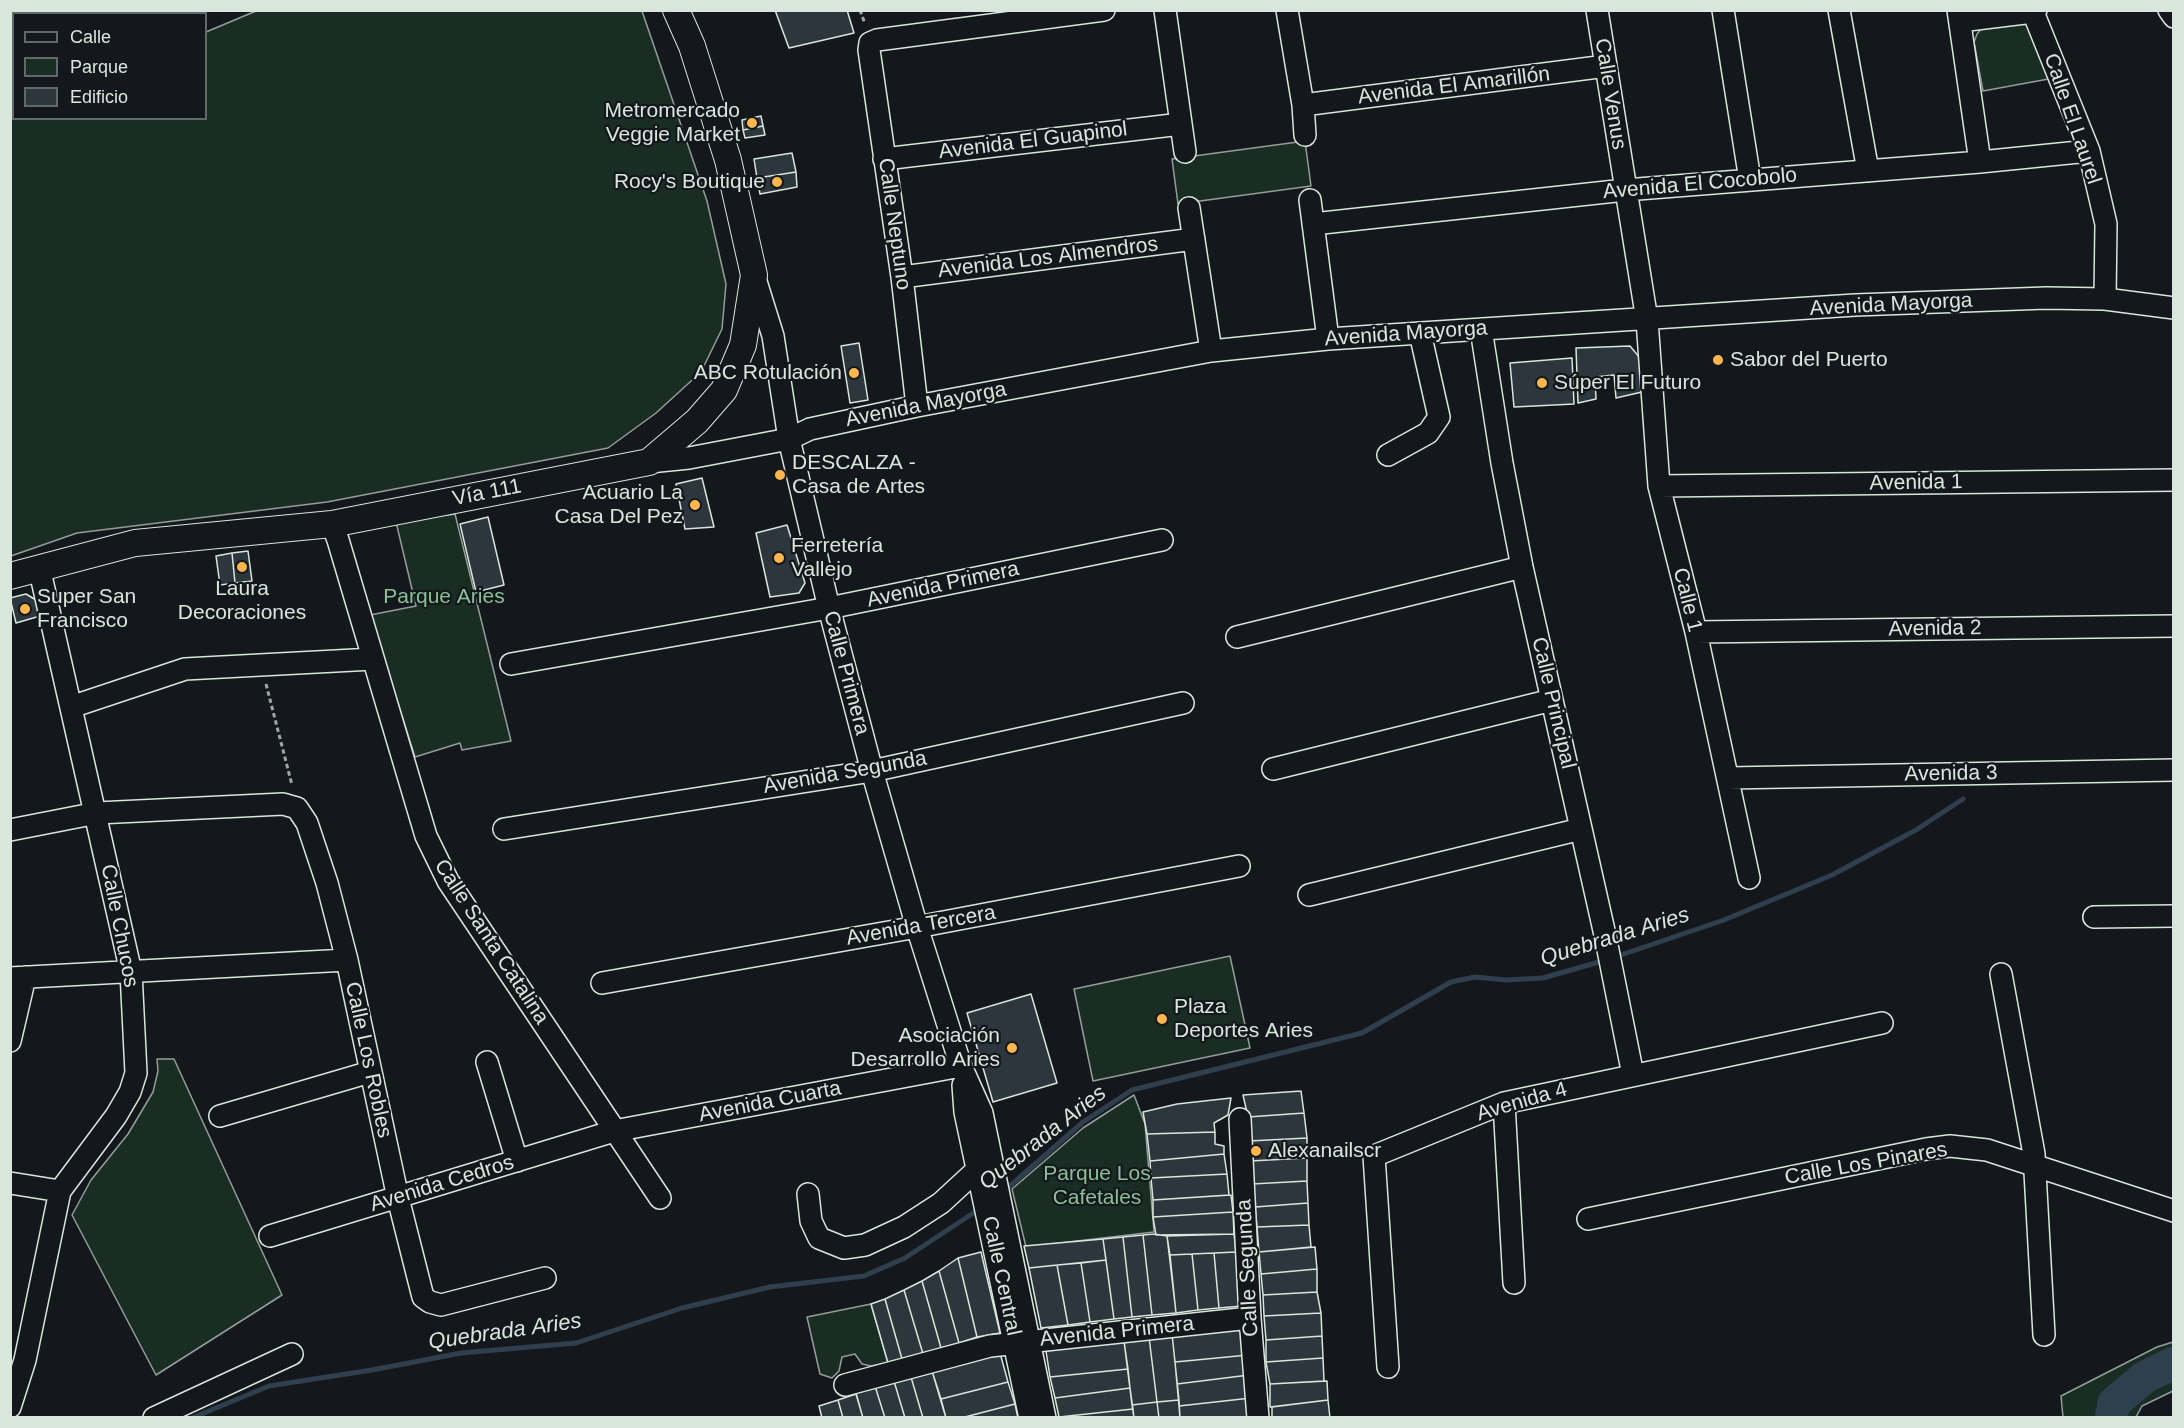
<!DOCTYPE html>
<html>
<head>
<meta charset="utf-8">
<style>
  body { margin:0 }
  #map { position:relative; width:2184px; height:1428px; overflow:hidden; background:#14181c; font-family:Helvetica,sans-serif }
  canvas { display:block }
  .frame { position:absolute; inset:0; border:12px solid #d8e6dc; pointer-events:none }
  .legend { position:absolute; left:12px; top:12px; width:195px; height:108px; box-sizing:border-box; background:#14181c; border:2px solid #626a69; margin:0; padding:8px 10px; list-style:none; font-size:18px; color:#d8e6dc }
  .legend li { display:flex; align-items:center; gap:12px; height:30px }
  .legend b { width:30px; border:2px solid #626a69 }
</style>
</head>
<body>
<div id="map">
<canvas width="2184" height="1428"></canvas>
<div class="frame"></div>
<ul class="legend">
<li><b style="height:8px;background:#14181c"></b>Calle</li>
<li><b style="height:16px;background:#1a2d24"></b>Parque</li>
<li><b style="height:16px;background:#2c363c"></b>Edificio</li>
</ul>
</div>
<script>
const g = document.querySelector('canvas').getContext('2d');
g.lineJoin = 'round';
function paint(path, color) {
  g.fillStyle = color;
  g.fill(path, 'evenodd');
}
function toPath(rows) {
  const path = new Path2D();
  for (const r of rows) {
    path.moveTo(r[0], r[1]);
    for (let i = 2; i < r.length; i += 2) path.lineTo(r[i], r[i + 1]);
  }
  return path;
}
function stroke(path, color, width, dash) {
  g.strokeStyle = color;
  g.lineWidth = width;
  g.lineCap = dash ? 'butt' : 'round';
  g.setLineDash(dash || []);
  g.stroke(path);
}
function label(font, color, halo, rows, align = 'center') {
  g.font = font + ' Helvetica,sans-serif';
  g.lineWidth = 4.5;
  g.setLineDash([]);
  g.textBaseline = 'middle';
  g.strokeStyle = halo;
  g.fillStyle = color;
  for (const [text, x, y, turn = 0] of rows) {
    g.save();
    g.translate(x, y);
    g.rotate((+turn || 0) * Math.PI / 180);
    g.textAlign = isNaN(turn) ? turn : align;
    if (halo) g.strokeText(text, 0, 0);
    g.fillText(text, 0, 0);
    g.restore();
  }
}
const green = toPath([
  [104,10,106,13,14,14,14,118,206,118,206,32,256,11,642,11,707,201,726,284,722,329,701,372,656,413,608,448,327,502,77,533,11,556,11,11,104,10],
  [2025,20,2054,78,1983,91,1974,42,1977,34,1981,29,2025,20],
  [1305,141,1311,186,1178,204,1172,159,1305,141],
  [455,514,511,741,462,750,460,743,415,757,370,615,416,606,396,522,455,514],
  [1230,956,1250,1048,1093,1081,1074,989,1230,956],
  [157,1059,174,1059,282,1295,156,1375,72,1215,91,1180,128,1134,153,1092,158,1071,157,1059],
  [1134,1095,1145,1124,1154,1232,1026,1247,1012,1189,1083,1128,1134,1095],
  [871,1304,888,1363,871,1366,862,1364,855,1354,842,1357,839,1371,832,1378,820,1374,807,1317,871,1304],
  [2173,1342,2173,1391,2142,1406,2136,1417,2063,1417,2061,1396,2157,1347,2173,1342]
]);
paint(green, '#1a2d24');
stroke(green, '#939e99', 1.5);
stroke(toPath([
  [1615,957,1724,920,1832,875,1916,830,1963,799],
  [1003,1192,1083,1122,1132,1090,1362,1033,1451,982,1475,977,1506,980,1543,978,1606,960],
  [192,1418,269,1386,372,1370,461,1353,576,1343,682,1308,770,1287,864,1276,905,1258,981,1208]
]), '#2f3f4d', 5);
stroke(toPath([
  [2111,1418,2114,1403,2145,1377,2174,1363]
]), '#2f3f4d', 33);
const building = toPath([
  [775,10,847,10,854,33,789,48,775,10],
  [761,116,763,126,743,130,742,120,761,116],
  [763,126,765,135,745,138,743,130,763,126],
  [792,153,796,172,757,178,754,159,792,153],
  [796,172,797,187,760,194,757,178,796,172],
  [859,343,868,400,850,403,841,346,859,343],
  [1630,346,1640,358,1642,392,1616,398,1614,375,1595,377,1596,399,1578,403,1576,348,1630,346],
  [1572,358,1574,404,1514,407,1510,363,1572,358],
  [702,478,714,527,685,529,676,484,702,478],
  [488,517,504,585,476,592,460,524,488,517],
  [787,525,805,583,799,593,770,597,756,533,787,525],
  [248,551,252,581,235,583,232,553,248,551],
  [232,553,235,583,220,585,216,556,232,553],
  [26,594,36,600,40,616,16,623,10,598,26,594],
  [1031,994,1057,1083,993,1102,967,1013,1031,994],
  [1301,1091,1304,1113,1248,1117,1243,1095,1301,1091],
  [1231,1098,1228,1115,1214,1123,1215,1132,1147,1134,1143,1112,1177,1104,1231,1098],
  [1304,1113,1307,1138,1249,1141,1248,1117,1304,1113],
  [1215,1132,1215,1144,1224,1146,1224,1154,1150,1161,1147,1134,1215,1132],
  [1307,1138,1307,1158,1250,1161,1249,1141,1307,1138],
  [1224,1154,1227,1174,1151,1178,1150,1161,1224,1154],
  [1307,1158,1307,1181,1252,1184,1250,1161,1307,1158],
  [1227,1174,1229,1195,1153,1200,1151,1178,1227,1174],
  [1307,1181,1308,1203,1255,1207,1252,1184,1307,1181],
  [1231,1195,1233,1212,1153,1217,1153,1200,1231,1195],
  [1308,1203,1309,1225,1257,1227,1255,1207,1308,1203],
  [1233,1212,1234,1234,1156,1235,1153,1217,1233,1212],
  [1309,1225,1311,1247,1259,1252,1257,1227,1309,1225],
  [1154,1234,1167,1236,1176,1313,1152,1315,1143,1235,1154,1234],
  [1234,1234,1236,1252,1170,1255,1167,1236,1234,1234],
  [1143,1235,1152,1315,1132,1317,1123,1237,1143,1235],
  [1123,1237,1132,1317,1114,1319,1103,1239,1123,1237],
  [1103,1239,1106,1260,1029,1268,1024,1246,1103,1239],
  [1315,1247,1317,1269,1261,1274,1259,1252,1315,1247],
  [981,1252,1000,1333,977,1337,958,1258,981,1252],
  [1236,1252,1242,1306,1219,1308,1214,1253,1236,1252],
  [1214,1253,1219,1308,1198,1310,1192,1254,1214,1253],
  [1192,1254,1198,1310,1176,1313,1170,1255,1192,1254],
  [958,1258,977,1337,959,1343,939,1271,958,1258],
  [1106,1260,1114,1319,1090,1322,1081,1263,1106,1260],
  [1081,1263,1090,1322,1068,1325,1057,1265,1081,1263],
  [1057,1265,1068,1325,1041,1328,1029,1268,1057,1265],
  [1317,1269,1317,1292,1263,1295,1261,1274,1317,1269],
  [939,1271,959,1343,941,1348,922,1281,939,1271],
  [922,1281,941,1348,923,1354,904,1290,922,1281],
  [904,1290,923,1354,902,1359,885,1299,904,1290],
  [1317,1292,1321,1313,1264,1316,1263,1295,1317,1292],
  [885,1299,902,1359,888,1363,871,1304,885,1299],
  [1321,1313,1322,1336,1266,1340,1264,1316,1321,1313],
  [1245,1326,1248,1355,1175,1362,1172,1334,1245,1326],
  [1172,1334,1179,1400,1157,1402,1149,1337,1172,1334],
  [1322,1336,1323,1358,1266,1362,1266,1340,1322,1336],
  [1149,1337,1157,1402,1132,1405,1124,1341,1149,1337],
  [1124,1341,1128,1369,1050,1377,1046,1351,1124,1341],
  [1000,1353,1008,1382,941,1399,932,1371,1000,1353],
  [1248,1355,1249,1375,1177,1384,1175,1362,1248,1355],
  [1323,1358,1324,1381,1270,1384,1266,1362,1323,1358],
  [1128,1369,1130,1388,1055,1398,1050,1377,1128,1369],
  [932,1371,946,1418,923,1418,911,1377,932,1371],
  [1249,1375,1251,1398,1179,1406,1177,1384,1249,1375],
  [911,1377,923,1418,905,1418,894,1381,911,1377],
  [894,1381,905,1418,885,1418,875,1386,894,1381],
  [1327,1381,1328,1400,1270,1407,1270,1384,1327,1381],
  [1008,1382,1015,1404,961,1418,946,1418,941,1399,1008,1382],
  [875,1386,885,1418,863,1418,856,1393,875,1386],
  [1130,1388,1133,1409,1059,1417,1055,1398,1130,1388],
  [856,1394,863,1418,843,1418,838,1400,856,1394],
  [1251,1398,1252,1418,1180,1418,1179,1406,1251,1398],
  [838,1400,843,1418,822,1418,819,1406,838,1400],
  [1179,1400,1180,1418,1159,1418,1157,1402,1179,1400],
  [1328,1400,1330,1418,1272,1418,1272,1407,1328,1400],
  [1157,1402,1159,1418,1134,1418,1132,1405,1157,1402],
  [1015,1404,1018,1418,961,1418,1015,1404],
  [1133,1409,1134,1418,1059,1417,1133,1409]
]);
paint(building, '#2c363c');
stroke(building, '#d8e6dc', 1.5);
const minor = toPath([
  [1165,10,1185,152],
  [1287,10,1303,105,1305,135],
  [1597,10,1647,320,1659,486,1696,632,1749,878],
  [1723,10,1750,180],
  [1839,10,1868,171],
  [1958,10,1980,162],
  [2169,10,2174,17],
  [2033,12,2089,151,2106,224,2105,299],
  [1960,21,2033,12,2036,10],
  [1303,105,1606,66],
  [884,159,1181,124],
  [1310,200,1328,339],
  [1189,208,1211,351],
  [1313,224,1625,190,1980,162,2089,151],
  [754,275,773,336,789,439,829,608,872,771,917,927,961,1066,982,1113,1045,1418],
  [902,277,1194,239],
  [1481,329,1502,463,1522,567,1605,935,1633,1075],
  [917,406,902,277,869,50,870,43,877,40,1104,10],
  [1388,455,1428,433,1439,417,1420,333],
  [649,462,689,458,789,439,810,429,917,406,1211,351,1328,339,1855,305,2046,298,2105,299,2174,308],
  [1659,486,2174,480],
  [332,524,338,540,426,836,448,881,660,1198],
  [1696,632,2174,626],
  [1237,637,1522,567],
  [511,664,829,608,1162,540],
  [71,707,185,669,373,659],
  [1273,769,1552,700],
  [1728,778,2174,770],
  [504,829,872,771,1183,703],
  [10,830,97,813,283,804,297,808,307,823,327,883,347,960,398,1198,423,1297,430,1302,441,1305,545,1278],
  [1309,895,1581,829],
  [2094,917,2174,916],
  [2001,974,2034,1154,2044,1335],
  [10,978,347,960],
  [602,983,917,927,1239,866],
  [10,1041,25,977],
  [487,1062,517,1161],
  [963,1085,965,1112,1030,1418],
  [1504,1103,1514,1283],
  [220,1116,370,1072],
  [1240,1119,1250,1318,1258,1418],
  [10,1183,60,1191],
  [808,1194,811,1221,819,1238,844,1248,865,1245,904,1227,941,1203,979,1168],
  [1588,1219,1926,1149,1950,1146,1987,1150,2174,1211],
  [270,1236,614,1131,961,1066],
  [1388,1367,1374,1156,1504,1103,1882,1023],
  [845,1385,990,1346,1250,1318],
  [10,1407,25,1360,60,1191,116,1116,130,1092,136,1073,131,972,39,567],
  [154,1418,292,1354]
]);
const major = toPath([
  [10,576,135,543,332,524,649,462,697,421,724,390,743,345,754,275,728,160,692,46,676,10]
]);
stroke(minor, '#d8e6dc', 24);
stroke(major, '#d8e6dc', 28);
stroke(toPath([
  [860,10,865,24],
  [266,684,292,785]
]), '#9da8a2', 3, [4.5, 3]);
stroke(minor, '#14181c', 21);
stroke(major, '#14181c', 26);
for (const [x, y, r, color] of [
  [752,123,6,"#ffb74d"],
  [777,182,6,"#ffb74d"],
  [1718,360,6,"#ffb74d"],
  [854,373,6,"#ffb74d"],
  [1542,383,6,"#ffb74d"],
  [780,475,6,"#ffb74d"],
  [695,505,6,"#ffb74d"],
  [779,558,6,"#ffb74d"],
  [242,567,6,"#ffb74d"],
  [25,609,6,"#ffb74d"],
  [1162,1019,6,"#ffb74d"],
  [1012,1048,6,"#ffb74d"],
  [1256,1151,6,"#ffb74d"]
]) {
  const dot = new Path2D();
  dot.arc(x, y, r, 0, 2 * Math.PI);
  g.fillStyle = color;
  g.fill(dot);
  stroke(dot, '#14181c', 2);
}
label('21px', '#d8e6dc', '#14181c', [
  ["Avenida El Amarillón",1454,86,-7],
  ["Calle Venus",1610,94,81],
  ["Calle El Laurel",2072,119,71],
  ["Avenida El Guapinol",1033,141,-7],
  ["Avenida El Cocobolo",1700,184,-5],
  ["Calle Neptuno",894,224,82],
  ["Avenida Los Almendros",1048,258,-7],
  ["Avenida Mayorga",1891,305,-3],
  ["Avenida Mayorga",1406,334,-4],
  ["Avenida Mayorga",926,405,-11],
  ["Avenida 1",1916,483,-1],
  ["Vía 111",487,493,-11],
  ["Avenida Primera",943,585,-12],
  ["Calle 1",1687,600,76],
  ["Avenida 2",1935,629,-1],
  ["Calle Primera",846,673,75],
  ["Calle Principal",1553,703,77],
  ["Avenida Segunda",845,773,-10],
  ["Avenida 3",1951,774,-1],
  ["Calle Chucos",119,926,79],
  ["Avenida Tercera",921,926,-10],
  ["Calle Santa Catalina",491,942,57],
  ["Calle Los Robles",368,1060,78],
  ["Avenida Cuarta",770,1102,-11],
  ["Avenida 4",1522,1102,-16],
  ["Calle Los Pinares",1866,1164,-10],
  ["Avenida Cedros",442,1184,-17],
  ["Calle Segunda",1248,1268,-93],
  ["Calle Central",1001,1276,78],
  ["Avenida Primera",1117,1332,-6]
]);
label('21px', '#d8e6dc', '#14181c', [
  ["Metromercado",740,111,"right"],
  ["Veggie Market",740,135,"right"],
  ["Rocy's Boutique",765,182,"right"],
  ["Sabor del Puerto",1730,360],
  ["ABC Rotulación",842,373,"right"],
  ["Súper El Futuro",1554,383],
  ["DESCALZA -",792,463],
  ["Casa de Artes",792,487],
  ["Acuario La",683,493,"right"],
  ["Casa Del Pez",683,517,"right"],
  ["Ferretería",791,546],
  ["Vallejo",791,570],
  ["Laura",242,589,"center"],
  ["Decoraciones",242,613,"center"],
  ["Super San",37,597],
  ["Francisco",37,621],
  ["Plaza",1174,1007],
  ["Deportes Aries",1174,1031],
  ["Asociación",1000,1036,"right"],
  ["Desarrollo Aries",1000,1060,"right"],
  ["Alexanailscr",1268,1151]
], 'left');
label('21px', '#8ac095', '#14181c', [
  ["Parque Aries",444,597],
  ["Parque Los",1097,1174],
  ["Cafetales",1097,1198]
]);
label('italic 22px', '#d8e6dc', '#14181c', [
  ["Quebrada Aries",1615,937,-17],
  ["Quebrada Aries",1043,1138,-38],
  ["Quebrada Aries",505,1332,-8]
]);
</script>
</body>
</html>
